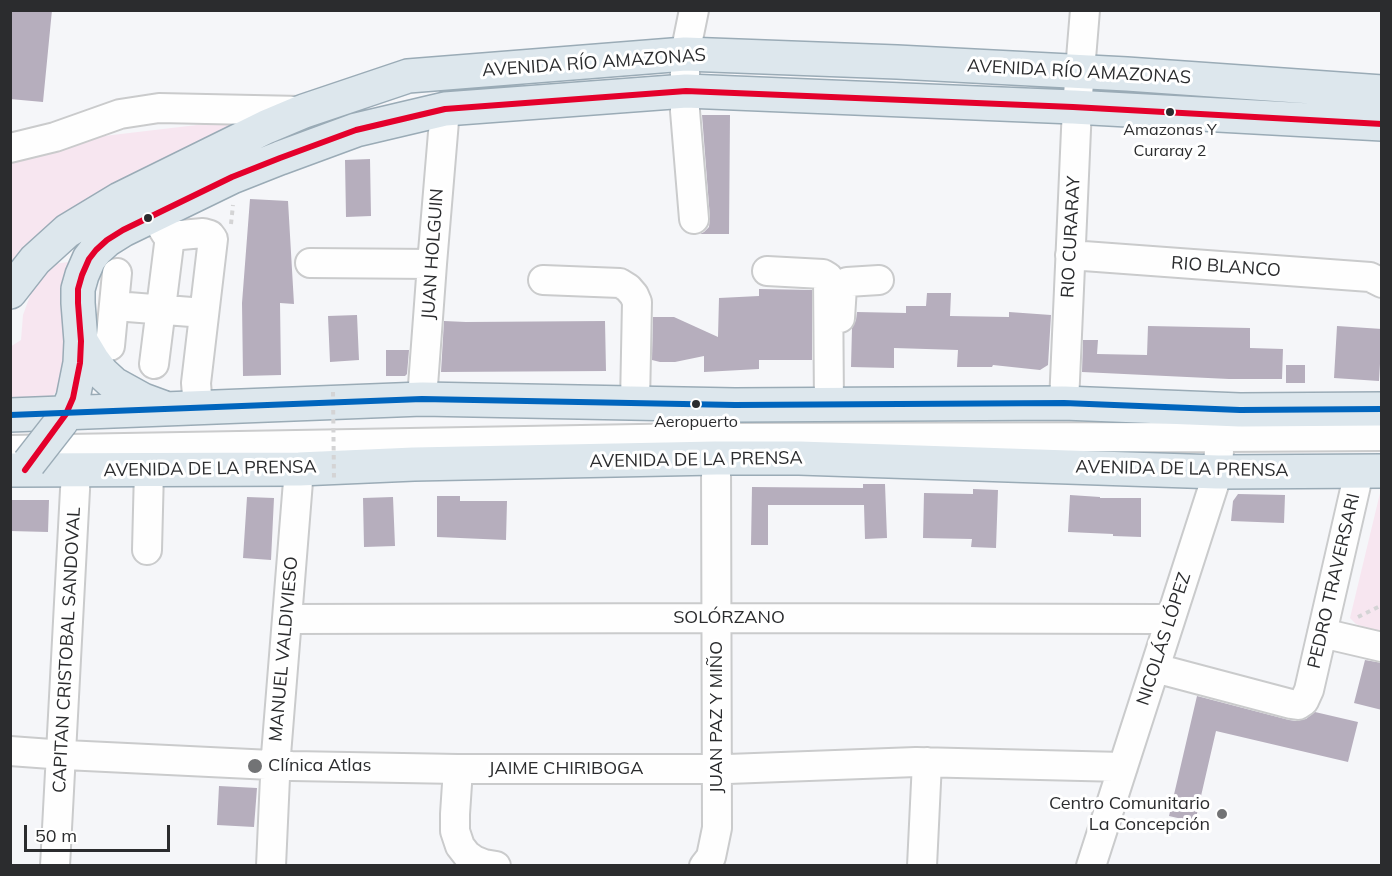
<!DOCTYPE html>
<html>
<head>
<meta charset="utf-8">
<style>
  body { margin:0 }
  #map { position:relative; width:1392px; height:876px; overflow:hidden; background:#f5f6f9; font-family:Mulish,sans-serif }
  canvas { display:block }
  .frame { position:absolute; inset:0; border:12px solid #2b2c2e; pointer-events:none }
  .scale { position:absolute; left:24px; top:825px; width:146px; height:27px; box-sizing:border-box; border:3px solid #2b2c2e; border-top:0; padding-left:8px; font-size:18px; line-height:21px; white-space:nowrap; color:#2b2c2e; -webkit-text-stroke:4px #fff; paint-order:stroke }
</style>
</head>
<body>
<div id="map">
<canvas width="1392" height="876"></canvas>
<div class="frame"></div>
<div class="scale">50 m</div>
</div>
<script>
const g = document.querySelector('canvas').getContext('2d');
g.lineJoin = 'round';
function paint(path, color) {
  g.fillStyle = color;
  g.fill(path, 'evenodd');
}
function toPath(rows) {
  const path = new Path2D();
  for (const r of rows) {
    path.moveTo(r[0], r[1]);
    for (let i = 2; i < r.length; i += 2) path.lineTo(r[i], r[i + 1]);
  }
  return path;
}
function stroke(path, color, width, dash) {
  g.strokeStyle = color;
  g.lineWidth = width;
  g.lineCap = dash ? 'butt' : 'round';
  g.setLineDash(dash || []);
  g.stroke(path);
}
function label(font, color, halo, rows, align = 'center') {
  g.font = font + ' Mulish,sans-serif';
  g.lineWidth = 6;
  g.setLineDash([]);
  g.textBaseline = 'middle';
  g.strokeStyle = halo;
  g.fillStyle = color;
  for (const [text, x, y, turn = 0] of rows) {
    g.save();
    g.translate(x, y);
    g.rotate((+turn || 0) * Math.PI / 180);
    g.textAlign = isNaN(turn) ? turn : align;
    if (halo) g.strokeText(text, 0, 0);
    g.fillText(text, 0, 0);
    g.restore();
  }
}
paint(toPath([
  [239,120,11,281,11,147],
  [68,262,61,305,66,378,49,401,11,402,10,347,21,340,23,315,35,282,54,264],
  [1381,489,1381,633,1356,624,1350,618]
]), '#f7e6f0');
paint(toPath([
  [10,10,52,10,43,102,10,99],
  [702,115,730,115,729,234,700,234,704,232,709,227,710,218],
  [370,159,371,216,346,217,345,160],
  [250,199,288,201,294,304,280,303,281,375,243,376,242,303],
  [759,289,812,290,812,360,759,360,759,369,704,372,704,356,675,362,660,362,652,360,653,317,674,317,718,337,719,298,759,296],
  [927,293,951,293,950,316,1009,317,1009,312,1051,315,1048,365,1040,370,993,365,992,367,957,367,958,350,894,348,894,368,851,367,852,328,856,320,857,312,906,313,906,306,926,306],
  [357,315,359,360,330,362,328,316],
  [444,321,466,322,605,321,606,371,441,372],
  [1148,326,1250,328,1250,348,1283,349,1282,379,1229,379,1082,372,1083,340,1098,340,1097,354,1147,355],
  [1337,326,1382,329,1379,381,1334,378],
  [386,350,409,350,407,374,405,376,386,376],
  [1286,365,1305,365,1305,383,1286,383],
  [863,484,885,484,887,538,865,539,864,505,768,505,768,545,751,545,752,487,863,488],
  [973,489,998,490,996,548,971,547,972,539,923,538,924,493,973,494],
  [1238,494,1285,495,1284,523,1231,521,1233,501],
  [1070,495,1100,497,1100,498,1141,498,1141,537,1113,536,1113,534,1068,532],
  [437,496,460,496,460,501,507,501,506,540,437,537],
  [247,497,274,498,271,560,243,558],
  [393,497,395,546,364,547,363,498],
  [10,500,49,500,48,532,10,531],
  [1365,660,1382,663,1382,710,1354,703],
  [1197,696,1289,720,1296,721,1306,719,1315,712,1358,722,1348,762,1216,731,1195,822,1169,816],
  [219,786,257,788,254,827,217,825]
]), '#b6aebd');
const minor = toPath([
  [694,10,685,54,685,111,694,219],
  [10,148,55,137,120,114,159,108,301,111],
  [154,215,166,234,170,236,203,233,210,235,213,239,196,383,198,408],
  [1070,255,1370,277,1382,283],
  [310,263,432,264],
  [767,271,823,274,828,277,829,405],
  [543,280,620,283,628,288,634,295,637,302,635,403],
  [115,306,204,313],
  [840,318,842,287,847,282,879,280],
  [110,346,117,273],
  [154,364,170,236],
  [422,399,432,264,445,109],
  [1064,403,1077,107,1085,10],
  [10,450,696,438,1219,437,1382,436],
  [147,550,149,470],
  [287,619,729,618,1159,619,1171,617],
  [1322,633,1382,647],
  [1155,668,1291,704,1298,705,1304,701,1309,690,1359,472],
  [10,751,65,755,292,766,458,769,728,769,916,762,1123,767],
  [458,769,455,814,455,831,460,846,467,855,474,860,484,864,496,866],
  [55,866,76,471],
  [271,866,276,755,299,469],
  [704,866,711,857,717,828,716,458],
  [922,866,927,762],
  [1091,866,1218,472,1219,450]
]);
const major = toPath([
  [10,292,35,260,67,231,120,199,266,127,304,111,408,76,685,54,897,62,1127,74,1382,92],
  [81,341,93,361,102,373,114,384,143,400,162,407],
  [10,415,422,399,735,405,1064,403,1240,410,1382,409],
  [61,422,66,414,73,398,80,363,81,341,78,303,78,289,82,275,89,259,96,250,107,240,123,230,232,177,280,158,356,130,445,109,686,91,1073,107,1382,124],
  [10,470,299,469,414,464,716,458,799,458,1218,472,1382,471]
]);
stroke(minor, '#cacbcc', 32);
stroke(major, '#9aabb6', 36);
stroke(toPath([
  [231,224,233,205],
  [1358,617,1382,605]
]), '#d4d4d5', 4, [4.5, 4.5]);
stroke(minor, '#fefefe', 28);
stroke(major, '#dde7ed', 33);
const majorBridge = toPath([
  [29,463,61,422]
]);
stroke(majorBridge, '#9aabb6', 36, []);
stroke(toPath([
  [333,392,334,481]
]), '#d4d4d5', 4, [4.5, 4.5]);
stroke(majorBridge, '#dde7ed', 33);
stroke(toPath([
  [25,470,66,414,73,398,80,363,81,341,78,303,78,289,82,275,89,259,96,250,107,240,123,230,232,177,280,158,356,130,445,109,686,91,1073,107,1382,124]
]), '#e4002b', 6);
stroke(toPath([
  [10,415,422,399,735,405,1064,403,1240,410,1382,409]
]), '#0065bd', 6);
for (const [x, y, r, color] of [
  [1170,112,5,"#2b2c2e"],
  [148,218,5,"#2b2c2e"],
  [696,404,5,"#2b2c2e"],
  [255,766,8,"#727375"],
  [1222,814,6,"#727375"]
]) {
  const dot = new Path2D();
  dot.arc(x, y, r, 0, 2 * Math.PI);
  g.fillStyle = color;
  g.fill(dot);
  stroke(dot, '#fff', 2);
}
label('16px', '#2b2c2e', '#fff', [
  ["Amazonas Y",1170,130],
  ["Curaray 2",1170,151],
  ["Aeropuerto",696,422]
]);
label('18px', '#2b2c2e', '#fff', [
  ["AVENIDA RÍO AMAZONAS",594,63,-4],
  ["AVENIDA RÍO AMAZONAS",1079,72,3],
  ["RIO CURARAY",1071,237,-87],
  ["JUAN HOLGUIN",433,254,-86],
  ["RIO BLANCO",1226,267,4],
  ["AVENIDA DE LA PRENSA",696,460,-1],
  ["AVENIDA DE LA PRENSA",210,469,-1],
  ["AVENIDA DE LA PRENSA",1182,469,1],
  ["PEDRO TRAVERSARI",1334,581,-77],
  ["SOLÓRZANO",729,618],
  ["NICOLÁS LÓPEZ",1164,639,-72],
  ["MANUEL VALDIVIESO",284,649,-85],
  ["CAPITAN CRISTOBAL SANDOVAL",67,650,-87],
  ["JUAN PAZ Y MIÑO",717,717,-90],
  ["JAIME CHIRIBOGA",566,769]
]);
label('18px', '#2b2c2e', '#fff', [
  ["Clínica Atlas",268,766],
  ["Centro Comunitario",1210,804,"right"],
  ["La Concepción",1210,825,"right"]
], 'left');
</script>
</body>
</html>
